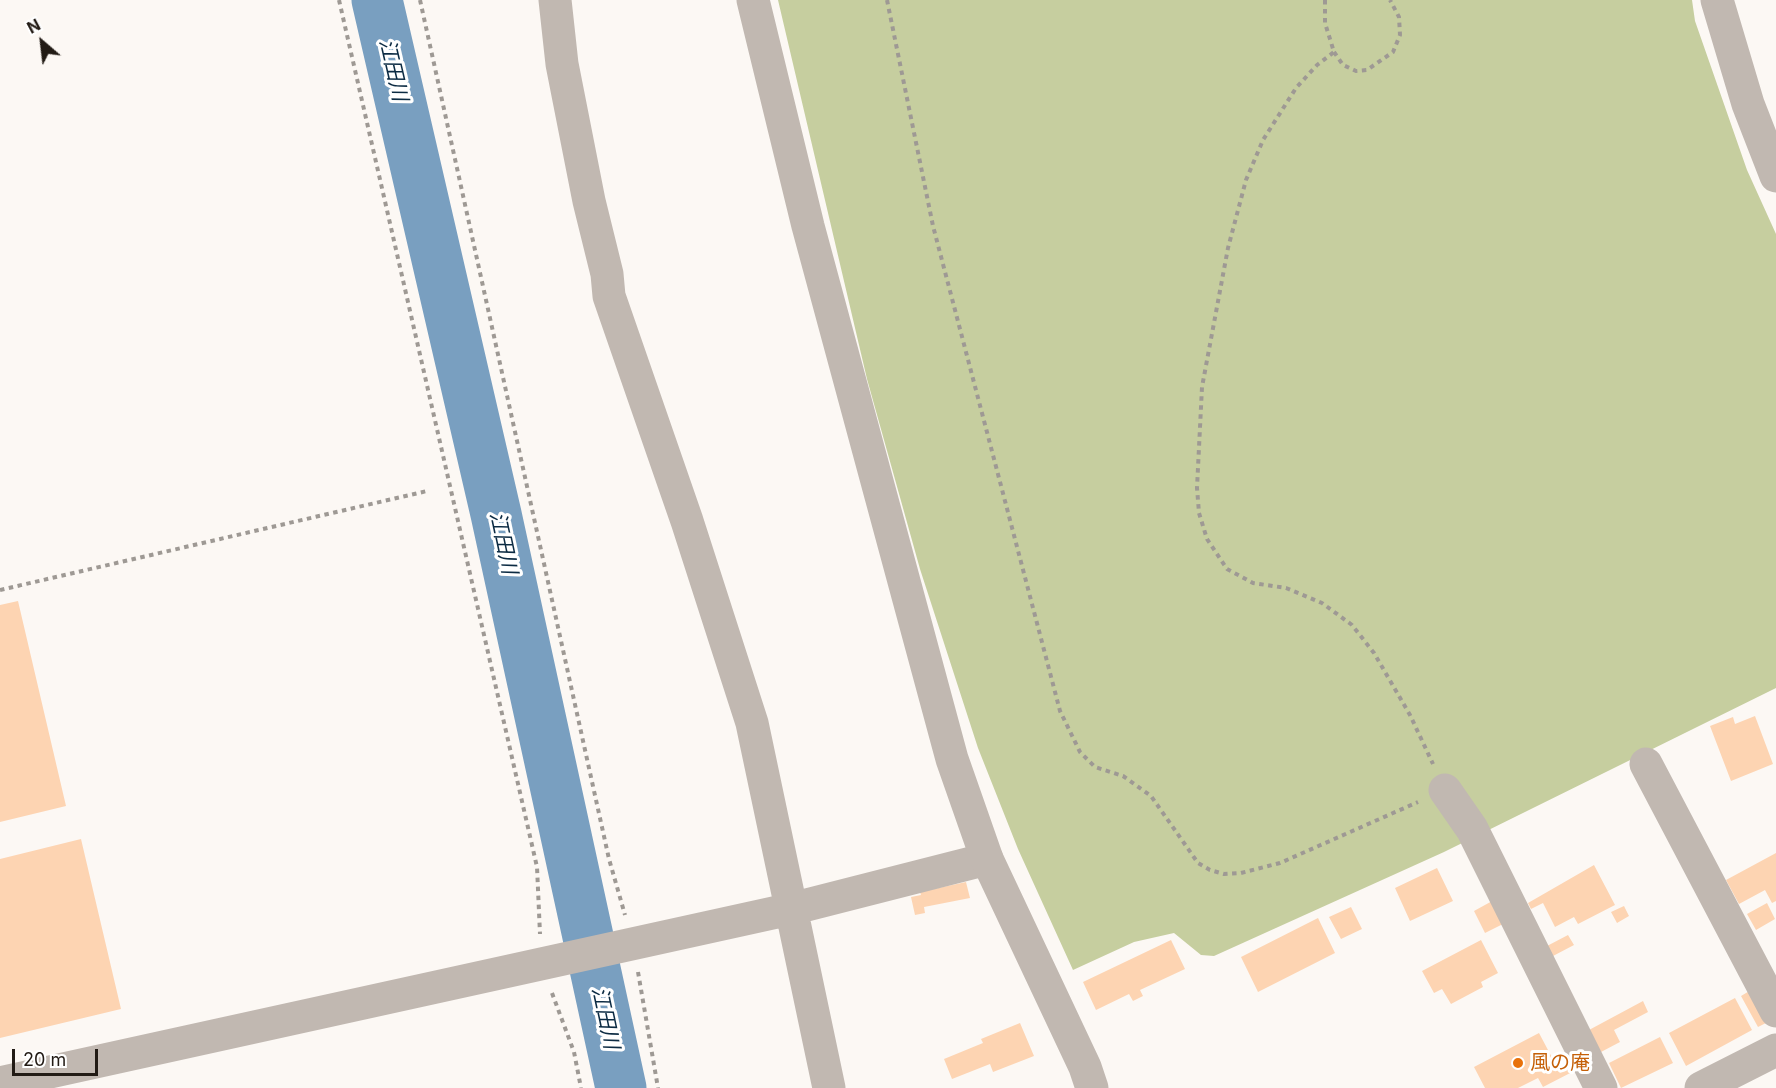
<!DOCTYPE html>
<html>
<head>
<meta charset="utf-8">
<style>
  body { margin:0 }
  #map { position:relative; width:1776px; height:1088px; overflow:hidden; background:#fcf8f4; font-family:Inter,sans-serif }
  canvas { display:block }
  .north { position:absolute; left:12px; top:12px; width:60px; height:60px; -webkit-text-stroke:4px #fff; paint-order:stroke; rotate:332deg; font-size:16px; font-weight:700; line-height:24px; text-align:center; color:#221b15 }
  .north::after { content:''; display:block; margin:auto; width:21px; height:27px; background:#221b15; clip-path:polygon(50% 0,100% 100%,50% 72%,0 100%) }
  .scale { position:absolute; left:12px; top:1049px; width:86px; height:27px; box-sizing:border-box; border:3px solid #221b15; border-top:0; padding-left:8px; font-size:18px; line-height:21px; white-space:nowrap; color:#221b15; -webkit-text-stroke:4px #fff; paint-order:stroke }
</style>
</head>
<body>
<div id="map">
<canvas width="1776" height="1088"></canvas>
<div class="north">N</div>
<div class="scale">20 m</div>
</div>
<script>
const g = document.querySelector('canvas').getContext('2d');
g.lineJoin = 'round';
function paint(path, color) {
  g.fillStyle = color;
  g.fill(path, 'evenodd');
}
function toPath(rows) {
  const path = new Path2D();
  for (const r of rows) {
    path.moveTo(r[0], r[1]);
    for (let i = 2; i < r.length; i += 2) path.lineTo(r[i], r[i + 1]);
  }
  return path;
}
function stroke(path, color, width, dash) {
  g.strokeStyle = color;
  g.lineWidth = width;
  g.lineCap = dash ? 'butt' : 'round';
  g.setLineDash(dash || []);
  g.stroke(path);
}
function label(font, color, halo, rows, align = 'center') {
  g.font = font + ' Inter,"Noto Sans JP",sans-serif';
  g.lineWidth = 6;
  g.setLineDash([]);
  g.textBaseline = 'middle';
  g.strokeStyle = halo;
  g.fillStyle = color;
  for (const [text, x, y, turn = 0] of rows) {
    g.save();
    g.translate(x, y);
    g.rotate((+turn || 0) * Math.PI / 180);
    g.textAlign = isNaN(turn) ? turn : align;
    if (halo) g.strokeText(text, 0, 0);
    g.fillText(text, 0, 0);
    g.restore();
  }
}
paint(toPath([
  [778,0,1692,0,1695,21,1747,170,1776,234,1776,688,1444,852,1214,956,1201,955,1174,933,1134,942,1073,970,1018,849,978,748,920,569,867,379]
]), '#c6ce9f');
stroke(toPath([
  [377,0,496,514,621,1088]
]), '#799fc0', 51);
paint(toPath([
  [18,601,66,806,0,822,0,605],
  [1755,716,1773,764,1731,781,1710,726,1733,717,1735,724],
  [81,839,121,1009,0,1038,0,859],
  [1776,853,1776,901,1772,903,1765,890,1739,904,1726,880],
  [1594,865,1615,905,1578,924,1574,917,1555,927,1543,903,1531,909,1528,903],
  [1437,868,1453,901,1410,921,1395,888],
  [966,882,970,898,924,907,925,913,915,915,911,897,921,895,920,892],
  [1494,900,1505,923,1485,933,1474,911],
  [1767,903,1775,919,1756,930,1747,914],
  [1624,906,1629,916,1617,923,1611,912],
  [1351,907,1362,929,1341,939,1329,917],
  [1318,918,1335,953,1258,992,1241,957],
  [1568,935,1574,945,1553,956,1547,946],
  [1171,940,1185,969,1140,990,1143,996,1133,1001,1129,994,1096,1010,1083,982],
  [1481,940,1498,973,1481,982,1483,987,1451,1004,1442,989,1434,993,1422,971],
  [1751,990,1768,1022,1758,1027,1741,996],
  [1735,998,1752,1030,1686,1066,1669,1033],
  [1643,1001,1648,1012,1614,1030,1620,1042,1601,1052,1589,1030],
  [1020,1023,1034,1056,993,1072,990,1064,952,1079,944,1059,983,1043,981,1039],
  [1539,1033,1557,1067,1570,1060,1576,1070,1543,1087,1538,1078,1518,1088,1485,1088,1474,1067],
  [1660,1037,1673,1063,1621,1088,1609,1063]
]), '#fdd4b2');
stroke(toPath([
  [339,0,537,867,540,934],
  [420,0,609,859,625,915],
  [887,0,933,226,1060,711,1080,752,1095,767,1123,776,1151,796,1198,863,1210,870,1224,874,1241,873,1280,863,1418,802],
  [1325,0,1325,23,1334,52,1317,65,1296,88,1263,140,1246,180,1228,248,1202,387,1197,488,1199,513,1207,539,1227,569,1253,583,1286,588,1322,603,1352,625,1374,653,1410,715,1433,764],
  [1334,52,1343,65,1356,71,1367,70,1393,52,1400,35,1399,17,1390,0],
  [0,590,427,491],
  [638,972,658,1088],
  [552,993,574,1052,581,1088]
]), '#9e9994', 4, [4.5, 4.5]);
stroke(toPath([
  [555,0,562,64,589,201,607,274,609,296,687,521,752,723,829,1088],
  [1717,0,1748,104,1776,176],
  [1646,764,1776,1011],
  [1445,790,1472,829,1601,1088],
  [0,1083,791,909,987,859],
  [1701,1088,1776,1050]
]), '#c1b8b1', 33);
stroke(toPath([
  [753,0,808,226,952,759,987,859,1085,1067,1092,1088]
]), '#c1b8b1', 33);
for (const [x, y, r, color] of [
  [1518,1063,6,"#e8710a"]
]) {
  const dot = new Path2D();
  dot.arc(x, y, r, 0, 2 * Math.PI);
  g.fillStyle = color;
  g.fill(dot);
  stroke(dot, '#fff', 2);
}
label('20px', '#c56008', '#fff', [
  ["風の庵",1530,1063]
], 'left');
label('italic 21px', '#0c2b43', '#fff', [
  ["江田川",393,70,77],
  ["江田川",503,543,78],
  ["江田川",605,1018,78]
]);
</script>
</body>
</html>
